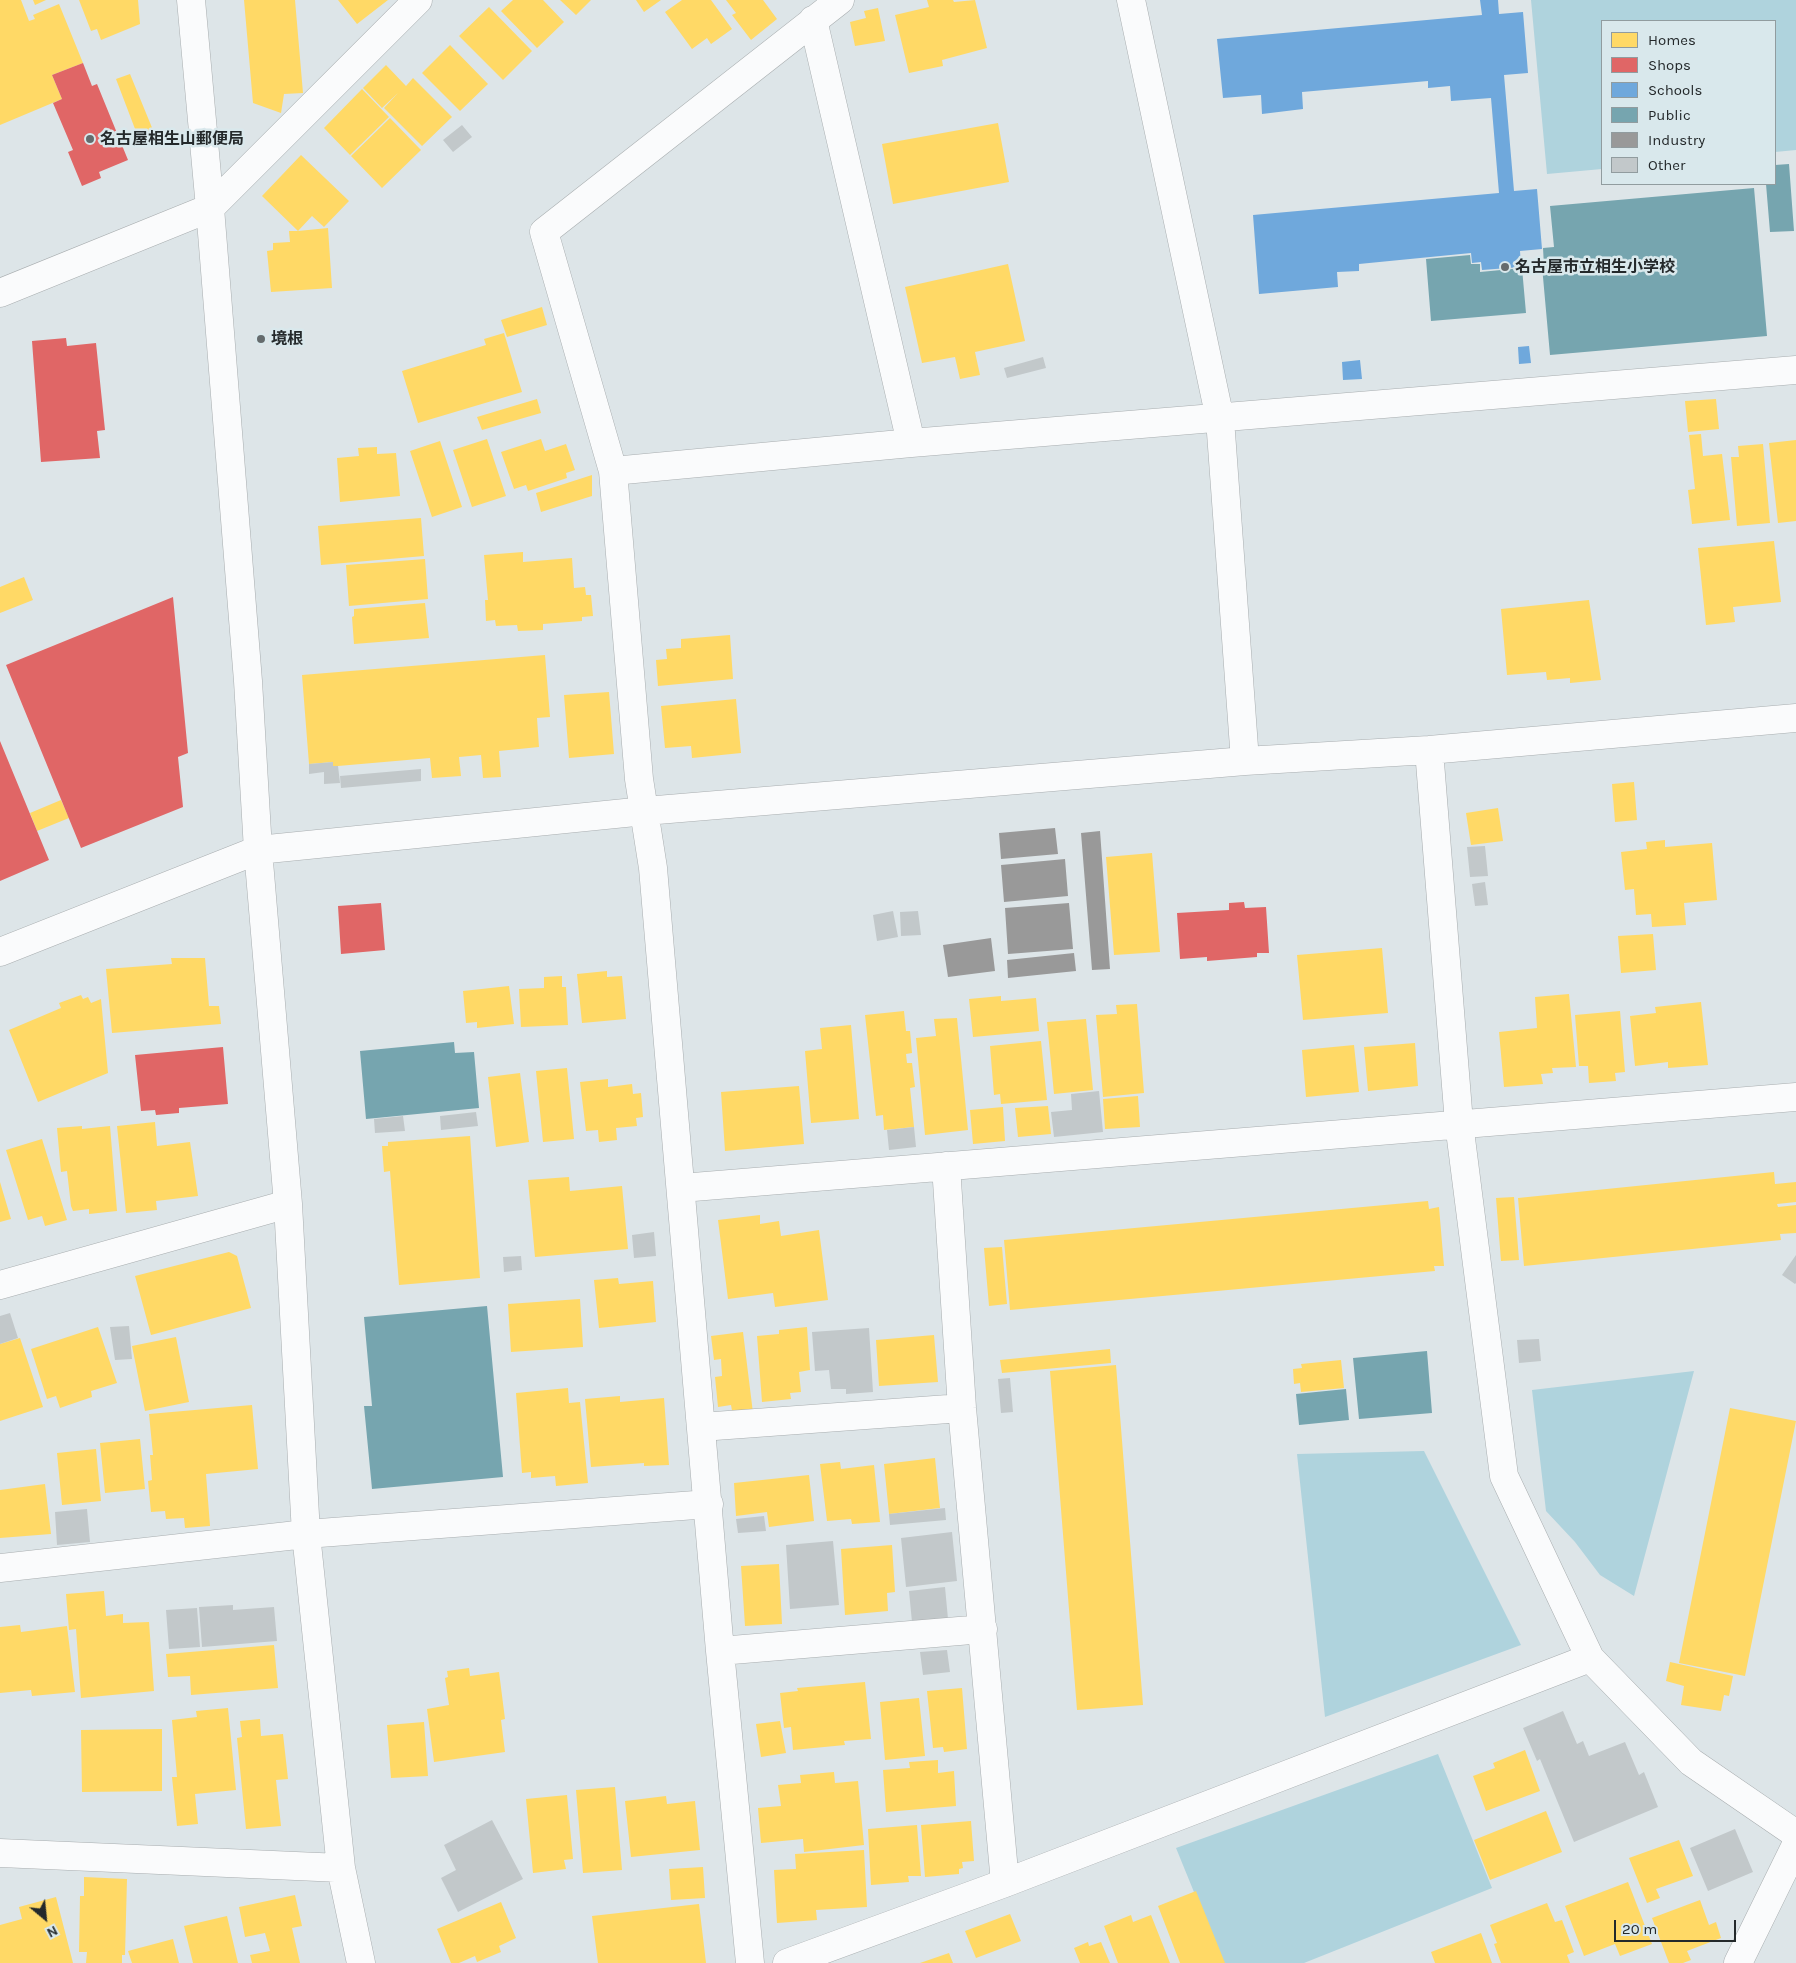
<!DOCTYPE html>
<html>
<head>
<meta charset="utf-8">
<style>
  body { margin:0 }
  #map { position:relative; width:1796px; height:1963px; overflow:hidden; background:#dde5e8; font-family:Karla,sans-serif }
  canvas { display:block }
  .legend { position:absolute; left:1601px; top:20px; width:175px; height:165px; box-sizing:border-box; background:#d9e8ec; border:1px solid #919c9f; margin:0; padding:6px 9px; list-style:none; font-size:15px; color:#24292b }
  .legend li { display:flex; align-items:center; gap:10px; height:25px }
  .legend b { width:25px; border:1px solid #919c9f }
  .north { position:absolute; left:20px; top:1893px; width:50px; height:50px; -webkit-text-stroke:4px #d9e8ec; paint-order:stroke; rotate:152deg; font-size:14px; font-weight:700; line-height:20px; text-align:center; color:#24292b }
  .north::after { content:''; display:block; margin:auto; width:18px; height:22px; background:#24292b; clip-path:polygon(50% 0,100% 100%,50% 72%,0 100%) }
  .scale { position:absolute; left:1614px; top:1920px; width:122px; height:22px; box-sizing:border-box; border:2px solid #24292b; border-top:0; padding-left:6px; font-size:15px; line-height:18px; white-space:nowrap; color:#24292b; -webkit-text-stroke:4px #d9e8ec; paint-order:stroke }
</style>
</head>
<body>
<div id="map">
<canvas width="1796" height="1963"></canvas>
<ul class="legend">
<li><b style="height:14px;background:#ffd966"></b>Homes</li>
<li><b style="height:14px;background:#e06666"></b>Shops</li>
<li><b style="height:14px;background:#6fa8dc"></b>Schools</li>
<li><b style="height:14px;background:#76a5af"></b>Public</li>
<li><b style="height:14px;background:#999"></b>Industry</li>
<li><b style="height:14px;background:#c2c8ca"></b>Other</li>
</ul>
<div class="north">N</div>
<div class="scale">20 m</div>
</div>
<script>
const g = document.querySelector('canvas').getContext('2d');
g.lineJoin = 'round';
function paint(path, color) {
  g.fillStyle = color;
  g.fill(path, 'evenodd');
}
function toPath(rows) {
  const path = new Path2D();
  for (const r of rows) {
    path.moveTo(r[0], r[1]);
    for (let i = 2; i < r.length; i += 2) path.lineTo(r[i], r[i + 1]);
  }
  return path;
}
function stroke(path, color, width, dash) {
  g.strokeStyle = color;
  g.lineWidth = width;
  g.lineCap = dash ? 'butt' : 'round';
  g.setLineDash(dash || []);
  g.stroke(path);
}
function label(font, color, halo, rows, align = 'center') {
  g.font = font + ' Karla,"Noto Sans JP",sans-serif';
  g.lineWidth = 5;
  g.setLineDash([]);
  g.textBaseline = 'middle';
  g.strokeStyle = halo;
  g.fillStyle = color;
  for (const [text, x, y, turn = 0] of rows) {
    g.save();
    g.translate(x, y);
    g.rotate((+turn || 0) * Math.PI / 180);
    g.textAlign = isNaN(turn) ? turn : align;
    if (halo) g.strokeText(text, 0, 0);
    g.fillText(text, 0, 0);
    g.restore();
  }
}
paint(toPath([
  [1531,0,1796,0,1796,150,1775,152,1775,21,1602,21,1602,169,1547,174],
  [1694,1371,1634,1596,1600,1575,1575,1542,1546,1511,1532,1390],
  [1424,1451,1521,1645,1325,1717,1297,1454],
  [1438,1754,1492,1888,1304,1963,1223,1963,1176,1848]
]), '#afd3dd');
paint(toPath([
  [0,0,21,0,29,21,35,19,33,15,59,4,83,63,52,75,62,99,0,125],
  [33,0,46,0,35,5],
  [79,0,138,0,140,24,101,40,97,29,91,31],
  [244,0,295,0,303,93,284,94,281,113,253,103],
  [338,0,388,0,357,24],
  [513,0,543,0,564,22,537,48,501,11],
  [560,0,591,0,576,15],
  [636,0,661,0,644,12],
  [682,0,711,0,732,29,711,44,707,38,692,49,665,12],
  [726,0,763,0,777,19,751,40,732,15,736,13],
  [927,0,953,0,954,2,975,0,987,48,942,60,943,66,909,73,895,15,929,7],
  [489,7,532,51,503,80,459,36],
  [878,8,885,41,855,46,850,22,866,18,864,11],
  [450,45,488,84,460,111,422,73],
  [386,65,406,86,413,78,452,117,422,146,384,108,398,93,382,108,363,88],
  [130,74,155,135,140,142,116,79],
  [362,89,389,117,350,155,324,128],
  [390,118,421,150,382,188,351,156],
  [998,123,1009,182,893,204,882,144],
  [301,155,349,201,324,227,312,216,298,231,328,228,332,288,271,292,267,251,273,250,273,243,290,242,289,231,298,231,262,196],
  [1008,264,1025,341,975,352,980,375,960,379,955,357,922,363,905,287],
  [542,307,547,325,507,337,501,320],
  [504,333,522,392,418,423,402,371,486,345,484,339],
  [537,399,541,413,482,430,477,417],
  [1716,399,1719,429,1688,432,1685,401],
  [1701,434,1703,456,1722,454,1730,520,1692,524,1688,490,1695,489,1689,435],
  [487,439,506,496,472,507,453,450],
  [541,439,545,451,566,444,575,470,566,473,567,478,528,491,526,485,514,489,501,452],
  [1796,440,1796,521,1778,523,1769,443],
  [440,441,462,507,432,517,410,451],
  [1763,444,1770,523,1737,526,1731,457,1739,457,1738,446],
  [377,447,377,454,396,453,400,496,340,502,337,458,359,456,358,448],
  [592,475,592,496,541,512,536,493],
  [421,518,424,556,321,565,318,526],
  [1774,541,1781,602,1733,607,1735,622,1706,625,1698,548],
  [523,552,523,562,572,558,574,588,585,587,586,595,591,595,593,616,582,617,582,621,543,624,543,630,518,631,517,625,496,626,495,620,486,621,485,600,488,600,484,555],
  [425,559,428,599,349,606,346,565],
  [24,577,33,600,0,613,0,587],
  [1589,600,1601,680,1570,683,1570,678,1547,680,1546,672,1507,675,1501,609],
  [425,603,429,638,354,644,352,617,354,616,354,609],
  [730,635,733,679,658,686,656,660,667,659,666,649,681,648,681,639],
  [545,655,550,717,537,718,539,747,499,751,501,777,483,778,481,755,459,757,461,776,432,778,430,758,338,766,333,766,333,762,309,764,302,675],
  [609,692,614,754,569,758,564,695],
  [736,699,741,753,692,758,691,746,665,748,661,706],
  [1634,782,1637,820,1615,822,1612,784],
  [61,800,69,818,37,831,30,813],
  [1498,808,1503,841,1471,845,1466,813],
  [1665,840,1665,847,1712,843,1717,900,1684,903,1686,925,1652,927,1651,914,1636,915,1634,889,1625,890,1621,852,1647,849,1646,842],
  [1152,853,1160,952,1114,955,1106,857],
  [1653,934,1656,970,1621,973,1618,936],
  [1382,948,1388,1013,1303,1020,1297,955],
  [171,958,205,958,209,1006,219,1006,221,1024,112,1033,106,969,172,964],
  [607,971,607,977,622,976,626,1019,582,1023,577,974],
  [562,976,562,987,566,987,568,1025,521,1027,519,989,544,988,544,977],
  [509,986,514,1024,477,1028,477,1022,466,1023,463,991],
  [1569,994,1576,1067,1552,1068,1553,1073,1541,1074,1543,1084,1504,1087,1499,1032,1537,1028,1535,997],
  [81,995,83,999,88,997,91,1003,101,999,108,1073,38,1102,9,1030,61,1008,59,1003],
  [1001,996,1001,1001,1036,998,1039,1031,973,1037,969,999],
  [1701,1002,1708,1065,1668,1068,1668,1062,1635,1066,1630,1016,1656,1013,1655,1007],
  [1137,1004,1144,1093,1103,1097,1096,1015,1117,1014,1116,1005],
  [904,1011,906,1031,910,1031,912,1053,906,1054,907,1063,912,1063,915,1087,910,1088,914,1127,884,1130,883,1115,876,1116,865,1015],
  [1620,1011,1625,1072,1615,1073,1616,1081,1589,1083,1588,1066,1579,1066,1575,1015],
  [957,1018,968,1130,925,1135,916,1038,936,1036,934,1019],
  [1086,1019,1093,1090,1054,1094,1047,1022],
  [851,1025,859,1119,811,1123,805,1051,822,1049,820,1028],
  [1041,1041,1047,1100,1001,1104,1000,1094,994,1095,990,1046],
  [1415,1043,1418,1086,1368,1091,1364,1047],
  [1354,1045,1359,1092,1306,1097,1302,1050],
  [567,1068,574,1139,543,1142,536,1071],
  [520,1073,529,1142,496,1147,488,1077],
  [608,1079,608,1087,632,1084,633,1094,641,1093,643,1117,636,1118,637,1126,616,1128,617,1140,599,1142,598,1130,586,1131,580,1082],
  [799,1086,804,1144,725,1151,721,1092],
  [1138,1096,1140,1127,1105,1129,1103,1099],
  [1048,1106,1051,1134,1018,1137,1015,1108],
  [1003,1107,1005,1141,973,1144,970,1110],
  [155,1122,157,1146,190,1142,198,1196,156,1201,157,1210,126,1213,117,1126],
  [82,1126,82,1129,110,1126,117,1211,89,1214,89,1209,73,1211,71,1206,67,1171,61,1172,57,1128],
  [470,1136,480,1278,399,1285,390,1171,384,1172,382,1146,388,1146,388,1142],
  [42,1139,67,1220,45,1226,42,1216,28,1220,6,1150],
  [1774,1172,1775,1184,1796,1182,1796,1202,1777,1204,1778,1207,1796,1205,1796,1233,1780,1234,1781,1240,1524,1266,1518,1198],
  [569,1177,570,1191,622,1186,628,1249,535,1257,528,1180],
  [0,1182,11,1219,0,1222],
  [1514,1197,1519,1260,1501,1261,1496,1198],
  [1428,1201,1429,1209,1439,1207,1444,1266,1434,1266,1435,1271,1010,1310,1004,1240],
  [760,1215,760,1224,779,1221,781,1236,819,1230,828,1300,775,1307,773,1293,728,1299,718,1220],
  [1002,1247,1007,1304,989,1306,984,1248],
  [229,1252,237,1256,251,1308,151,1335,135,1276],
  [618,1278,619,1284,653,1281,656,1322,599,1328,594,1280],
  [580,1299,583,1347,511,1352,508,1304],
  [98,1327,117,1383,91,1391,92,1397,60,1408,56,1396,47,1399,31,1349],
  [807,1327,810,1370,799,1372,801,1392,790,1393,791,1399,762,1402,757,1336,779,1334,779,1330],
  [743,1332,753,1413,733,1416,731,1405,718,1407,715,1377,722,1376,721,1359,714,1360,711,1336],
  [934,1335,938,1382,879,1386,876,1340],
  [176,1337,189,1402,145,1411,132,1346],
  [20,1338,43,1407,0,1421,0,1344],
  [1110,1349,1111,1363,1002,1373,1000,1360],
  [1341,1360,1344,1388,1301,1392,1300,1383,1294,1384,1293,1369,1302,1368,1301,1364],
  [1116,1365,1143,1705,1077,1710,1050,1371],
  [568,1388,569,1403,580,1402,588,1483,556,1486,555,1476,531,1478,531,1472,522,1473,516,1393],
  [620,1396,620,1402,664,1398,669,1465,644,1466,644,1463,591,1467,585,1399],
  [252,1405,258,1469,206,1474,210,1526,185,1528,184,1518,166,1519,165,1511,151,1512,148,1481,152,1480,150,1455,153,1455,149,1414],
  [1730,1408,1796,1421,1745,1676,1679,1663],
  [140,1439,145,1489,105,1493,100,1443],
  [96,1449,101,1501,62,1505,57,1453],
  [935,1458,940,1508,889,1514,884,1464],
  [840,1462,841,1469,874,1465,880,1522,852,1524,851,1519,827,1521,820,1464],
  [809,1475,814,1521,769,1527,767,1512,736,1516,734,1483],
  [45,1484,51,1534,0,1538,0,1490],
  [892,1545,895,1592,887,1593,888,1611,845,1615,841,1549],
  [779,1564,782,1624,745,1626,741,1566],
  [104,1591,106,1616,123,1614,123,1623,149,1622,154,1691,81,1698,76,1629,69,1630,66,1594],
  [20,1625,21,1632,67,1626,75,1692,32,1696,31,1690,0,1693,0,1627],
  [274,1645,278,1688,191,1695,190,1676,168,1677,166,1654],
  [1670,1662,1733,1676,1729,1696,1724,1695,1721,1711,1681,1705,1684,1686,1666,1681],
  [469,1668,470,1676,499,1672,505,1719,501,1720,505,1752,434,1762,427,1709,449,1705,445,1678,448,1677,447,1671],
  [865,1682,871,1739,844,1741,845,1745,793,1750,791,1727,784,1728,780,1693,798,1691,797,1688],
  [962,1688,967,1749,944,1752,943,1747,933,1748,927,1691],
  [919,1698,925,1756,885,1760,880,1702],
  [228,1708,236,1790,195,1794,198,1824,177,1826,172,1777,177,1777,172,1720,197,1717,196,1711],
  [260,1719,261,1736,283,1734,288,1779,276,1780,281,1826,246,1829,237,1738,242,1737,240,1721],
  [780,1721,786,1753,761,1757,756,1724],
  [424,1722,428,1776,391,1778,387,1725],
  [162,1729,162,1791,82,1792,81,1730],
  [1525,1750,1540,1791,1486,1811,1473,1776,1495,1768,1493,1763],
  [938,1760,938,1773,954,1771,956,1806,886,1812,883,1770,910,1768,909,1762],
  [834,1772,835,1783,858,1781,864,1845,804,1852,803,1839,761,1843,758,1808,781,1806,778,1785,801,1783,800,1775],
  [615,1787,622,1870,583,1873,576,1790],
  [567,1795,573,1859,564,1860,566,1869,533,1873,526,1799],
  [666,1796,667,1804,695,1801,700,1850,631,1857,625,1801],
  [1546,1811,1562,1852,1490,1880,1474,1840],
  [971,1821,974,1861,962,1862,963,1868,959,1869,959,1874,925,1877,921,1825],
  [917,1825,921,1876,908,1876,909,1882,871,1885,868,1829],
  [1679,1840,1693,1876,1656,1889,1660,1898,1647,1903,1629,1858],
  [864,1850,867,1907,816,1910,817,1920,777,1923,774,1870,796,1869,795,1854],
  [703,1867,705,1898,671,1900,669,1869],
  [84,1877,127,1879,125,1955,122,1955,122,1963,86,1963,87,1952,79,1952,80,1896,84,1896],
  [1628,1882,1652,1944,1620,1956,1615,1944,1584,1956,1565,1906],
  [1196,1891,1225,1963,1180,1963,1158,1906],
  [295,1895,302,1926,292,1928,300,1963,252,1963,250,1955,270,1951,265,1933,245,1937,239,1907],
  [56,1897,73,1963,0,1963,0,1925,22,1919,19,1907],
  [1700,1900,1709,1925,1716,1922,1721,1938,1687,1951,1691,1960,1683,1963,1669,1963,1652,1918],
  [501,1902,516,1938,499,1946,501,1952,477,1962,475,1956,459,1963,451,1963,437,1929],
  [1547,1903,1555,1922,1562,1920,1574,1952,1567,1955,1570,1963,1501,1963,1494,1944,1497,1943,1490,1925],
  [699,1904,706,1963,598,1963,592,1916],
  [1010,1914,1021,1941,976,1958,965,1931],
  [1131,1915,1133,1922,1151,1915,1170,1963,1118,1963,1104,1926],
  [227,1916,238,1963,193,1963,184,1926],
  [1481,1933,1492,1963,1435,1963,1431,1952],
  [173,1939,179,1963,132,1963,128,1951],
  [1088,1942,1089,1946,1101,1942,1110,1963,1080,1963,1074,1948],
  [949,1953,953,1963,920,1963]
]), '#ffd966');
paint(toPath([
  [83,63,92,86,97,84,128,160,99,172,101,178,82,186,68,152,73,150,53,103,62,99,52,75],
  [66,338,67,346,96,343,105,430,97,431,100,458,41,462,32,341],
  [173,597,188,753,178,757,183,807,81,848,6,665],
  [0,741,49,860,0,881],
  [1244,902,1245,908,1266,907,1269,953,1257,953,1257,957,1207,961,1207,957,1180,959,1177,913,1229,910,1229,903],
  [381,903,385,950,341,954,338,906],
  [223,1047,228,1104,179,1108,179,1113,156,1115,155,1110,141,1111,135,1055]
]), '#e06666');
paint(toPath([
  [1480,0,1498,0,1499,14,1523,12,1528,73,1504,75,1514,191,1537,189,1542,249,1520,251,1521,267,1482,270,1481,262,1472,263,1471,253,1359,264,1359,271,1337,272,1338,287,1259,294,1253,215,1499,193,1491,98,1451,101,1450,86,1428,88,1428,81,1302,92,1303,109,1262,114,1261,95,1223,98,1217,39,1482,15],
  [1529,346,1531,363,1519,364,1518,347],
  [1360,360,1362,379,1343,380,1342,362]
]), '#6fa8dc');
paint(toPath([
  [1789,164,1794,231,1770,232,1766,184,1775,184,1775,165],
  [1754,188,1767,336,1550,355,1542,266,1544,266,1543,248,1554,247,1550,206],
  [1470,255,1471,264,1480,264,1480,272,1522,268,1526,313,1431,321,1426,259],
  [454,1042,455,1053,474,1052,479,1108,366,1119,360,1051],
  [487,1306,503,1477,372,1489,364,1406,372,1406,364,1317],
  [1427,1351,1432,1413,1359,1419,1353,1358],
  [1346,1389,1349,1420,1299,1425,1296,1394]
]), '#76a5af');
paint(toPath([
  [1055,828,1058,854,1001,859,999,833],
  [1100,831,1110,969,1092,970,1081,833],
  [1065,859,1068,896,1004,902,1001,865],
  [1069,903,1073,949,1008,954,1005,908],
  [991,938,995,971,948,977,943,945],
  [1074,953,1076,971,1008,978,1007,960]
]), '#999');
paint(toPath([
  [462,125,472,137,453,152,443,140],
  [1043,357,1046,368,1007,378,1004,368],
  [333,762,333,766,338,766,340,783,324,784,324,772,309,774,309,764],
  [421,769,421,781,341,788,340,776],
  [1485,846,1488,876,1470,877,1467,847],
  [1485,882,1488,905,1475,906,1472,884],
  [893,911,898,937,877,941,873,915],
  [918,911,921,935,901,936,900,912],
  [1099,1091,1103,1132,1054,1137,1051,1112,1072,1110,1071,1094],
  [476,1112,478,1126,441,1130,440,1116],
  [403,1116,405,1131,375,1133,374,1119],
  [914,1127,916,1147,889,1150,887,1130],
  [654,1232,656,1256,634,1258,632,1235],
  [1796,1255,1796,1283,1795,1284,1782,1275],
  [521,1256,522,1270,504,1272,503,1257],
  [10,1313,18,1338,0,1344,0,1316],
  [129,1326,132,1359,115,1360,110,1327],
  [869,1328,873,1392,846,1394,846,1389,831,1389,829,1370,815,1371,812,1332],
  [1539,1339,1541,1361,1519,1363,1517,1340],
  [1010,1378,1013,1412,1001,1413,998,1379],
  [945,1508,946,1520,890,1525,889,1514],
  [87,1509,90,1542,57,1545,55,1512],
  [764,1516,766,1531,738,1533,736,1519],
  [952,1532,957,1581,906,1587,901,1538],
  [833,1541,839,1605,790,1609,786,1545],
  [945,1587,948,1619,912,1622,909,1591],
  [233,1605,233,1610,274,1607,277,1641,202,1647,199,1607],
  [197,1608,200,1647,169,1649,166,1610],
  [947,1650,950,1672,923,1675,920,1652],
  [1563,1711,1577,1744,1583,1741,1589,1756,1625,1742,1639,1775,1644,1772,1658,1807,1574,1842,1540,1759,1537,1761,1523,1728],
  [492,1820,523,1879,458,1912,441,1878,456,1870,444,1845],
  [1735,1829,1753,1872,1708,1891,1690,1848]
]), '#c2c8ca');
const minor = toPath([
  [191,0,210,208,248,681,258,850,288,1204,306,1534,341,1868,361,1963],
  [1131,0,1220,419,1245,761],
  [813,20,911,443],
  [0,293,210,208,418,0],
  [613,471,911,443,1796,370],
  [1429,750,1459,1123,1504,1476,1590,1658,1691,1762,1796,1834],
  [0,952,258,850,645,811,1245,761,1429,750,1796,718],
  [946,1166,962,1408,1005,1883],
  [681,1188,1796,1097],
  [0,1285,288,1204],
  [701,1427,962,1408],
  [0,1568,306,1534,709,1504],
  [720,1651,983,1629],
  [0,1853,341,1868],
  [750,1963,720,1651,653,868,639,779,613,471,544,232,840,0],
  [787,1963,1005,1883,1590,1658],
  [1738,1963,1796,1845]
]);
stroke(minor, '#a8adaf', 29);
stroke(minor, '#fafbfc', 28);
for (const [x, y, r, color] of [
  [90,139,5,"#656b6d"],
  [1505,267,5,"#656b6d"],
  [261,339,5,"#656b6d"]
]) {
  const dot = new Path2D();
  dot.arc(x, y, r, 0, 2 * Math.PI);
  g.fillStyle = color;
  g.fill(dot);
  stroke(dot, '#d9e8ec', 2);
}
label('bold 16px', '#24292b', '#d9e8ec', [
  ["名古屋相生山郵便局",100,139],
  ["名古屋市立相生小学校",1515,267],
  ["境根",271,339]
], 'left');
</script>
</body>
</html>
